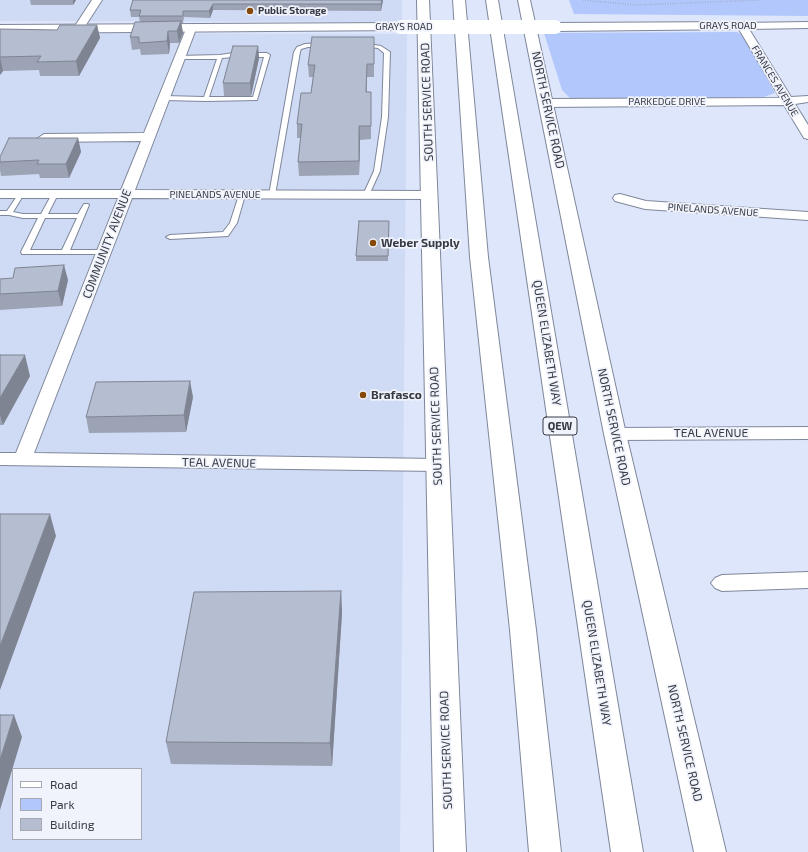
<!DOCTYPE html>
<html>
<head>
<meta charset="utf-8">
<style>
  body { margin:0 }
  #map { position:relative; width:808px; height:852px; overflow:hidden; background:#dee6fb; font-family:"Exo 2",sans-serif }
  canvas { display:block }
  .legend { position:absolute; left:12px; top:768px; width:130px; height:72px; box-sizing:border-box; background:#f0f3fc; border:1px solid #a6a9b2; margin:0; padding:5px 7px; list-style:none; font-size:12px; color:#373a42 }
  .legend li { display:flex; align-items:center; gap:8px; height:20px }
  .legend b { width:20px; border:1px solid #a6a9b2 }
</style>
</head>
<body>
<div id="map">
<canvas width="808" height="852"></canvas>
<ul class="legend">
<li><b style="height:5px;background:#fff"></b>Road</li>
<li><b style="height:11px;background:#b2c7fb"></b>Park</li>
<li><b style="height:11px;background:#b5bdd1"></b>Building</li>
</ul>
</div>
<script>
const g = document.querySelector('canvas').getContext('2d');
g.lineJoin = 'round';
function paint(path, color) {
  g.fillStyle = color;
  g.fill(path, 'evenodd');
}
function toPath(rows) {
  const path = new Path2D();
  for (const r of rows) {
    path.moveTo(r[0], r[1]);
    for (let i = 2; i < r.length; i += 2) path.lineTo(r[i], r[i + 1]);
  }
  return path;
}
function stroke(path, color, width, dash) {
  g.strokeStyle = color;
  g.lineWidth = width;
  g.lineCap = dash ? 'butt' : 'round';
  g.setLineDash(dash || []);
  g.stroke(path);
}
function label(font, color, halo, rows, align = 'center') {
  g.font = font + ' "Exo 2",sans-serif';
  g.lineWidth = 3.5;
  g.setLineDash([]);
  g.textBaseline = 'middle';
  g.strokeStyle = halo;
  g.fillStyle = color;
  for (const [text, x, y, turn = 0] of rows) {
    g.save();
    g.translate(x, y);
    g.rotate((+turn || 0) * Math.PI / 180);
    g.textAlign = isNaN(turn) ? turn : align;
    if (halo) g.strokeText(text, 0, 0);
    g.fillText(text, 0, 0);
    g.restore();
  }
}
paint(toPath([
  [0,0,402,0,402,22,0,21],
  [0,33,407,34,400,852,0,852],
  [13,769,141,769,141,839,13,839]
]), '#cfdaf5');
paint(toPath([
  [569,0,808,0,808,16,574,14],
  [737,32,744,36,775,93,764,97,571,99,562,90,544,33]
]), '#b2c7fb');
const lane = toPath([
  [362,43,381,46,390,52,388,117,380,171,369,195,366,197,363,195,374,171,382,117,384,53,378,48,360,46,360,44,362,43],
  [305,44,321,43,324,45,321,47,308,47,301,49,300,52,275,195,272,197,269,195,294,52,297,47,305,44],
  [233,53,267,53,270,55,257,100,206,101,164,100,161,98,164,96,204,97,217,59,180,59,177,57,178,56,220,55,233,53],
  [233,57,264,57,253,97,209,97,222,58,233,57],
  [21,192,24,194,13,212,23,214,41,214,52,194,55,192,58,194,48,214,78,214,84,204,88,204,89,205,70,250,106,250,106,254,22,254,21,252,38,218,23,218,9,215,0,215,0,211,7,211,19,193,21,192],
  [45,218,77,218,62,250,30,250,45,218],
  [242,193,245,195,237,223,228,236,170,239,166,237,170,235,223,232,230,223,239,195,242,193]
]);
const street = toPath([
  [92,0,102,0,82,31,74,31,73,29,92,0],
  [808,22,808,28,749,29,791,97,808,96,808,102,795,104,808,125,808,139,804,138,784,105,547,107,541,103,547,99,780,98,737,26,742,23,808,22],
  [191,26,196,29,135,190,429,191,434,192,436,195,434,198,429,199,132,198,34,453,437,459,444,461,446,465,444,469,437,471,0,465,0,453,16,453,118,198,0,198,0,190,121,190,141,141,44,142,38,138,44,134,144,133,186,29,191,26],
  [620,194,646,201,808,212,808,220,645,209,615,201,613,198,615,195,620,194],
  [808,427,808,439,615,440,609,438,606,434,609,430,615,428,808,427],
  [808,572,808,588,722,591,715,588,711,583,715,578,722,575,808,572]
]);
const secondary = toPath([
  [417,0,429,0,466,852,434,852,417,0],
  [518,0,530,0,626,434,726,852,694,852,604,434,518,0],
  [742,22,746,23,748,26,746,29,555,31,549,27,555,23,742,22],
  [401,23,407,27,405,30,0,33,0,25,401,23]
]);
const highway = toPath([
  [453,0,465,0,488,257,536,630,561,852,529,852,510,630,470,257,453,0],
  [486,0,498,0,643,852,611,852,486,0]
]);
stroke(lane, '#7f879a', 2);
stroke(street, '#7f879a', 2);
stroke(secondary, '#7f879a', 2);
stroke(highway, '#7f879a', 2);
stroke(toPath([
  [583,0,636,5,759,0]
]), '#9399a8', 1.5, [0.5, 2]);
paint(lane, '#fff');
paint(street, '#fff');
paint(secondary, '#fff');
paint(highway, '#fff');
const secondaryBridge = toPath([
  [401,27,555,27]
]);
stroke(secondaryBridge, '#7f879a', 14, []);
stroke(secondaryBridge, '#fff', 14);
paint(toPath([
  [30,0,76,0,73,5,31,5],
  [133,0,383,0,381,11,213,10,210,18,184,17,183,23,181,23,183,33,179,43,170,43,169,54,141,55,140,49,132,50,130,37,140,22,139,17,131,17,130,10],
  [97,25,100,38,79,76,40,76,39,70,3,71,0,75,0,29,57,30],
  [374,37,374,77,367,77,367,92,371,92,371,139,360,140,359,175,299,176,298,162,301,138,297,138,297,124,311,93,313,77,309,77,308,65],
  [258,46,259,58,251,96,224,96,223,83],
  [78,138,81,152,69,178,40,178,39,174,1,176,0,170,0,157],
  [389,221,388,261,356,261,356,256],
  [0,279,68,280,62,306,0,310],
  [0,355,30,376,3,425,0,425],
  [193,397,186,432,89,433,86,417],
  [341,591,342,613,332,766,171,764,166,742]
]), '#9ca3b4');
paint(toPath([
  [73,0,76,0,73,5],
  [382,0,383,0,381,11,381,4],
  [213,4,213,10,210,18,209,11],
  [181,21,183,33,179,43,177,31],
  [97,25,100,38,79,76,76,61],
  [168,31,170,43,169,54,167,41],
  [258,46,259,58,251,96,250,83],
  [0,57,3,71,0,75],
  [359,126,360,140,359,175],
  [78,138,81,152,69,178,66,164],
  [64,265,68,280,62,306,58,291],
  [25,355,30,376,3,425,0,415,0,398],
  [190,381,193,397,186,432,184,415],
  [50,514,56,536,0,690,0,646],
  [341,591,342,613,332,766,330,743],
  [14,715,22,737,0,810,0,760]
]), '#7f8492');
const building = toPath([
  [133,0,382,0,381,4,213,4,209,11,183,11,183,16,139,16,141,10,130,10,133,0],
  [181,21,177,31,168,31,167,41,139,43,139,37,130,37,135,22,181,21],
  [60,25,97,25,76,61,37,62,41,56,0,57,0,29,57,30,60,25],
  [312,37,374,37,374,64,367,64,366,92,371,92,371,126,359,126,359,161,298,162,302,124,297,124,301,93,311,93,315,65,308,65,312,37],
  [233,46,258,46,250,83,223,83,233,46],
  [9,138,78,138,66,164,37,164,39,160,0,162,0,157,9,138],
  [359,221,389,221,388,256,356,256,359,221],
  [64,265,58,291,0,294,0,279,13,278,15,268,64,265],
  [0,355,25,355,0,398,0,355],
  [190,381,184,415,86,417,96,382,190,381],
  [0,514,50,514,0,646,0,514],
  [341,591,330,743,166,742,194,592,341,591],
  [0,715,14,715,0,760,0,715]
]);
paint(building, '#b5bdd1');
stroke(building, '#7f8492', 1);
for (const [x, y, r, color] of [
  [250,11,4,"#87490a"],
  [373,243,4,"#87490a"],
  [363,395,4,"#87490a"]
]) {
  const dot = new Path2D();
  dot.arc(x, y, r, 0, 2 * Math.PI);
  g.fillStyle = color;
  g.fill(dot);
  stroke(dot, '#f0f3fc', 1.5);
}
label('bold 10px', '#373a42', '#f0f3fc', [
  ["Public Storage",258,11]
], 'left');
label('10px', '#373a42', '#f0f3fc', [
  ["GRAYS ROAD",728,26],
  ["GRAYS ROAD",404,27],
  ["FRANCES AVENUE",775,81,59],
  ["PARKEDGE DRIVE",667,102],
  ["PINELANDS AVENUE",215,195],
  ["PINELANDS AVENUE",713,210,4]
]);
for (const [x, y, w] of [
  [560,426,34]
]) {
  const box = new Path2D();
  box.roundRect(x - w / 2, y - 9, w, 18, 3);
  g.fillStyle = '#f0f3fc';
  g.fill(box);
  stroke(box, '#373a42', 1);
}
label('bold 11px', '#373a42', null, [
  ["QEW",560,426]
]);
label('12px', '#373a42', '#f0f3fc', [
  ["SOUTH SERVICE ROAD",427,102,-92],
  ["NORTH SERVICE ROAD",548,110,78],
  ["COMMUNITY AVENUE",107,244,-69],
  ["QUEEN ELIZABETH WAY",547,343,81],
  ["SOUTH SERVICE ROAD",436,426,-92],
  ["NORTH SERVICE ROAD",614,427,78],
  ["TEAL AVENUE",711,433],
  ["TEAL AVENUE",219,463,1],
  ["QUEEN ELIZABETH WAY",597,663,81],
  ["NORTH SERVICE ROAD",685,743,77],
  ["SOUTH SERVICE ROAD",446,750,-92]
]);
label('bold 12px', '#373a42', '#f0f3fc', [
  ["Weber Supply",381,243],
  ["Brafasco",371,395]
], 'left');
</script>
</body>
</html>
